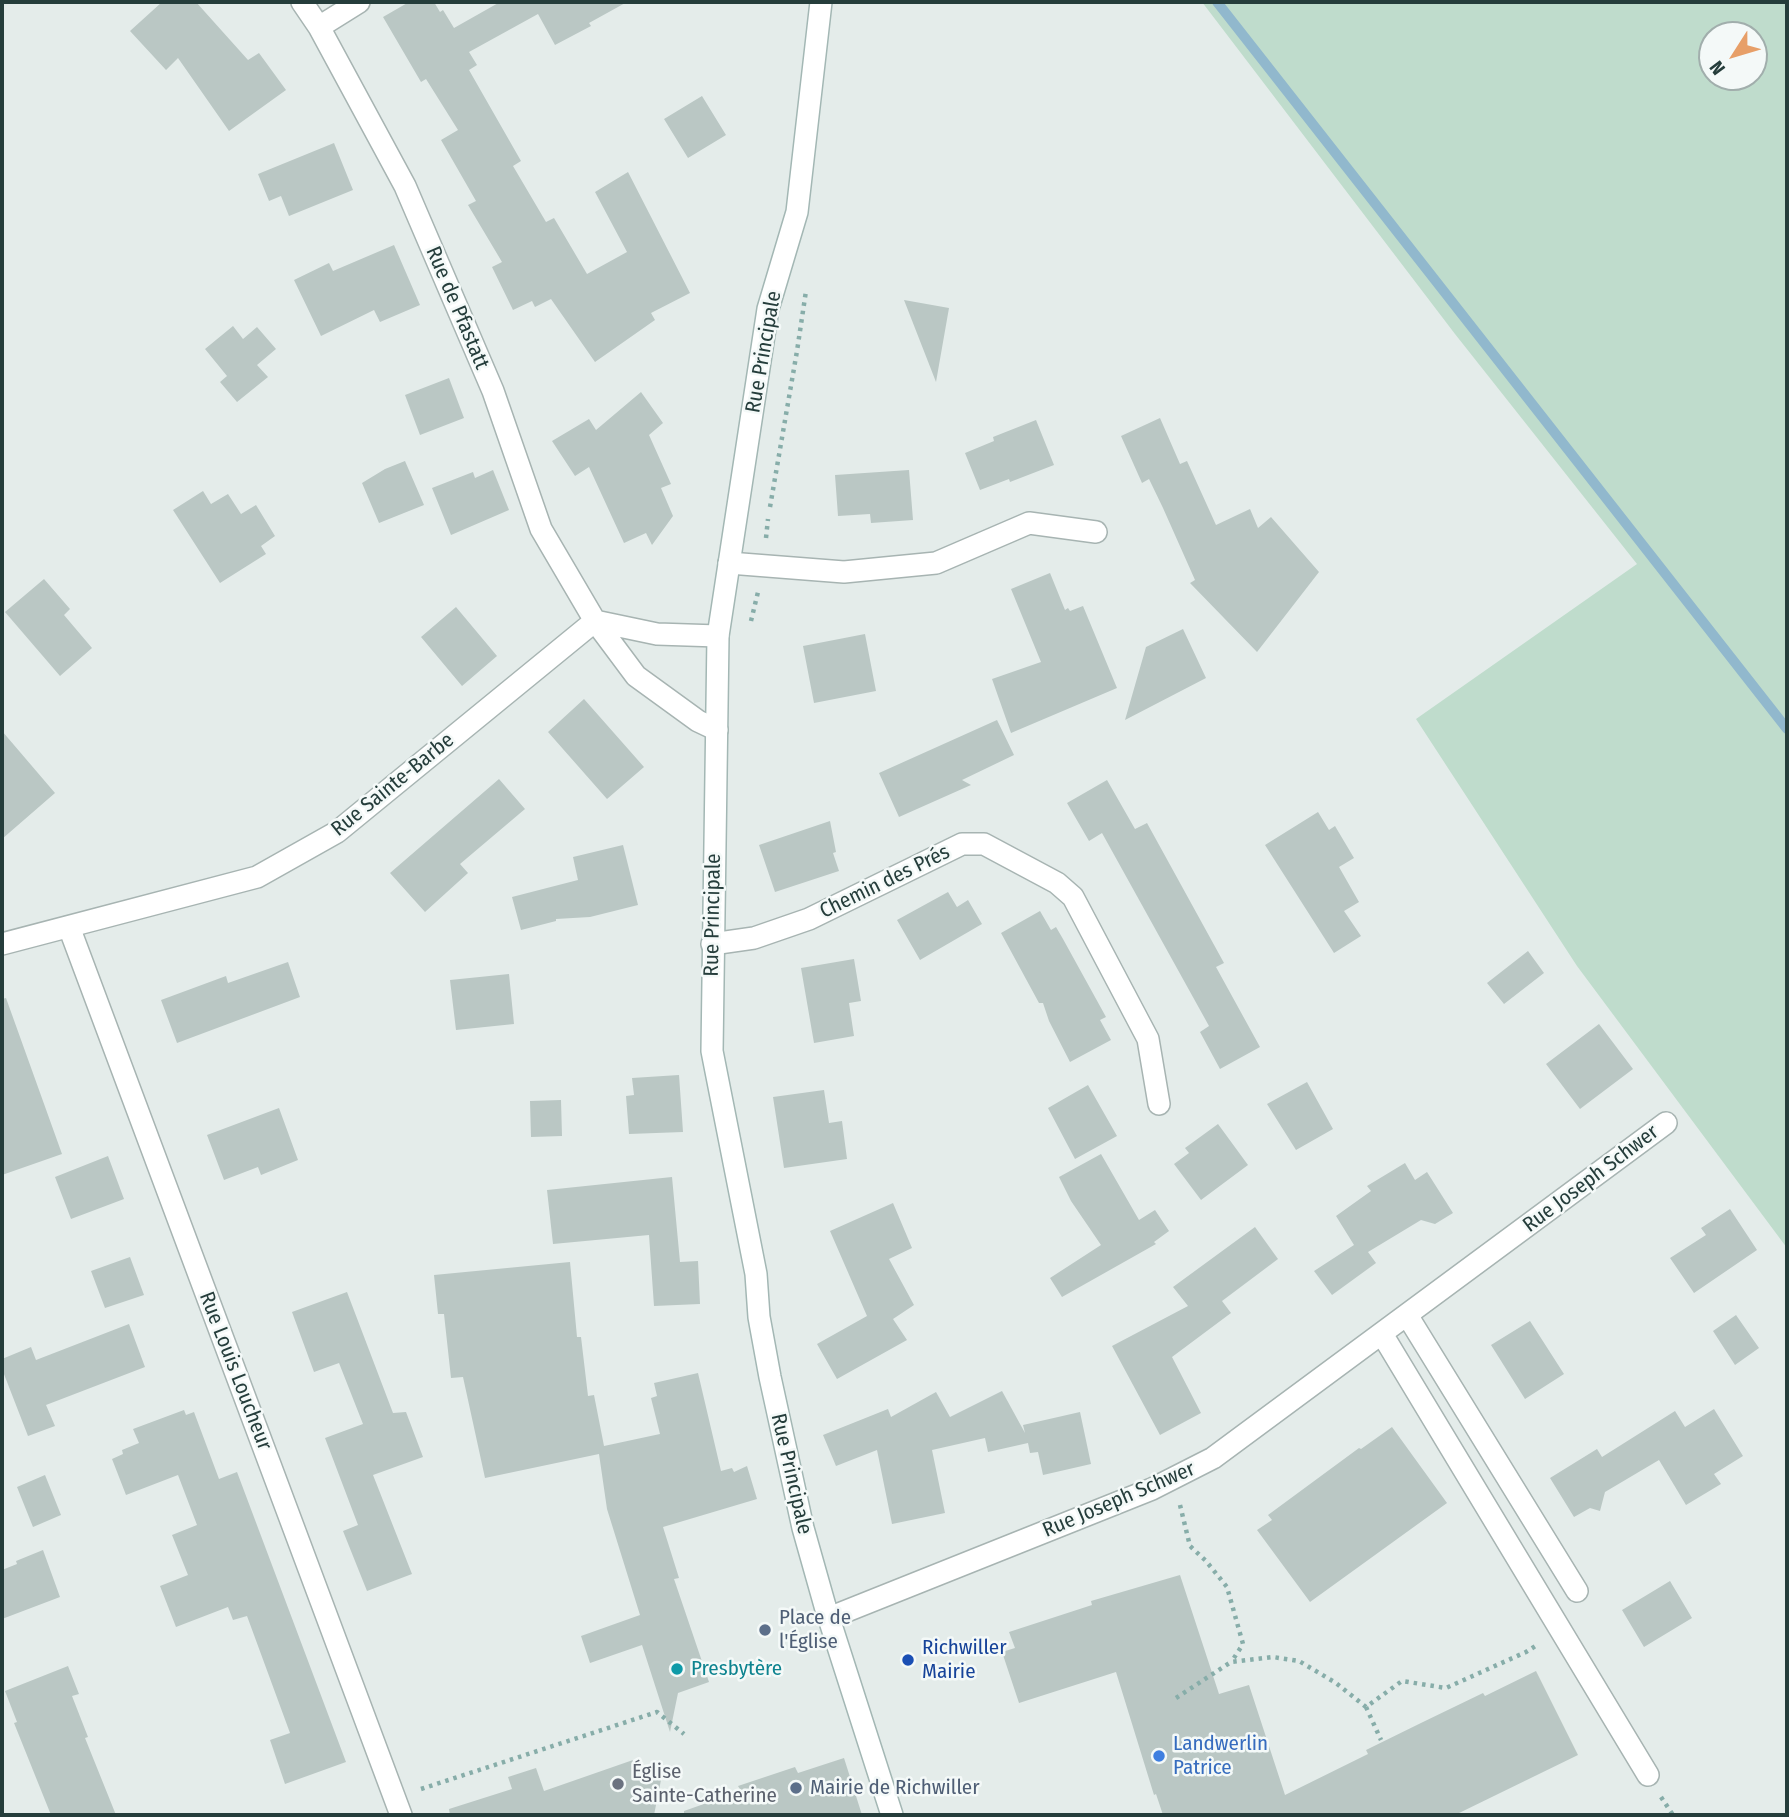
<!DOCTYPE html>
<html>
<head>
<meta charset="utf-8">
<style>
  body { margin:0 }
  #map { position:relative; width:1789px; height:1817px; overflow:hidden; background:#e4ecea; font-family:"Fira Sans Condensed",sans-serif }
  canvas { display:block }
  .frame { position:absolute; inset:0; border:4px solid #253d3b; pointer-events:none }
  .north { position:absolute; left:1698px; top:21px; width:70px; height:70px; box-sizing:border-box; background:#f4f9f8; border:2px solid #a1aeac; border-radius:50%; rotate:233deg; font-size:19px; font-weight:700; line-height:28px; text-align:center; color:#253d3b }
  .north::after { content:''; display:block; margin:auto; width:24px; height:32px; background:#e79f68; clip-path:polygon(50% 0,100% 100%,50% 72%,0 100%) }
</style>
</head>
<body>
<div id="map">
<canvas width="1789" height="1817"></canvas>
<div class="frame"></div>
<div class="north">N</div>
</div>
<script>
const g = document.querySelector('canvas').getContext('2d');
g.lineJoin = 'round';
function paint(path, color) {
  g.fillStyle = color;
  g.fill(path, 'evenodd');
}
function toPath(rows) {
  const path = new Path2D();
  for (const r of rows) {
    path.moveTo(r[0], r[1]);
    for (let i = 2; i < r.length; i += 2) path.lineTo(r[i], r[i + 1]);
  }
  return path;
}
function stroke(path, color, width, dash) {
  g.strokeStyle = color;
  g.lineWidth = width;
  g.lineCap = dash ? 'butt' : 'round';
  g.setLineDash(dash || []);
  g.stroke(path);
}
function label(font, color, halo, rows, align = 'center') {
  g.font = font + ' "Fira Sans Condensed",sans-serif';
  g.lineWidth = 5;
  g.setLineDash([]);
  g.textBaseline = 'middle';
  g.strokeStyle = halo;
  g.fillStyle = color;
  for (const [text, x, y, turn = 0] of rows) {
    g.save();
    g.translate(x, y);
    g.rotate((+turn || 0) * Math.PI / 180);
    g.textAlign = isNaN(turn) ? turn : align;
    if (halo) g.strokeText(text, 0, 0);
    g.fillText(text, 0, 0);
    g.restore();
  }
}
paint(toPath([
  [1202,2,1787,2,1787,1248,1577,966,1416,719,1637,564,1455,334],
  [1712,35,1754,35,1754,77,1712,77]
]), '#bfdccc');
stroke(toPath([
  [1217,2,1787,729]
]), '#91b8cd', 10);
paint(toPath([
  [162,2,196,2,248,60,259,53,286,90,229,131,178,58,166,70,130,31],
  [409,2,434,2,440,12,443,10,454,28,500,2,627,2,589,23,591,26,555,45,538,14,469,52,477,65,469,70,521,161,513,166,546,222,554,218,587,274,627,252,595,192,628,172,690,293,651,313,655,320,595,362,551,299,535,307,532,301,513,310,492,267,502,262,468,205,476,201,441,140,458,130,426,79,421,82,383,17],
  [702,96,726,135,688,158,664,119],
  [334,143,353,190,289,216,281,196,269,201,258,174],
  [394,245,420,305,380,322,374,310,321,336,294,280,329,263,333,271],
  [904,300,949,308,936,382],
  [233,326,243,339,257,327,276,349,257,365,268,377,237,402,220,382,227,376,205,349],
  [449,378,464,418,420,435,405,395],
  [641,392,663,423,649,435,671,484,661,488,673,516,652,545,646,533,624,543,589,467,575,476,552,441,589,419,596,430],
  [1160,418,1180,464,1187,461,1216,525,1250,509,1258,528,1271,517,1319,572,1257,652,1190,583,1195,580,1163,508,1149,479,1142,483,1121,436],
  [1036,420,1054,465,1010,482,1009,479,980,490,965,453,994,441,993,437],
  [405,461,424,505,379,523,362,483,385,469],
  [493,470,509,510,451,535,432,488,473,472,475,478],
  [909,470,913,520,871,523,870,514,838,516,835,475],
  [203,491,211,504,228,494,241,514,256,505,275,536,261,546,266,554,220,583,173,510],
  [1050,573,1065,610,1068,608,1070,611,1083,606,1117,688,1011,733,992,679,1041,662,1011,589],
  [44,579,70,609,64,615,92,648,60,676,5,612],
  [456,607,497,656,462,686,421,637],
  [1183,629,1206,678,1125,720,1146,647],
  [865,634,876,691,814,703,803,646],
  [584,699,644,767,607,799,548,732],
  [997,720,1014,755,962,780,971,785,899,817,879,773],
  [2,731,55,793,2,839],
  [499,779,525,809,460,864,468,873,425,912,390,873],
  [1107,780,1135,829,1147,823,1224,963,1216,967,1260,1047,1220,1069,1200,1032,1209,1026,1102,833,1089,841,1067,803],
  [1318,812,1329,830,1335,826,1354,858,1339,867,1359,902,1344,911,1361,936,1334,953,1265,845],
  [830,821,836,852,833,853,839,871,775,892,759,845],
  [623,845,638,905,590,917,556,919,556,921,521,930,512,897,578,880,573,857],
  [948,892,957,907,968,900,982,924,920,960,897,920],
  [1040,911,1051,930,1056,927,1063,939,1106,1017,1100,1020,1111,1040,1070,1062,1049,1021,1043,1003,1039,1003,1001,933],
  [1528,951,1544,973,1504,1004,1487,983],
  [854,959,861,1001,849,1003,854,1036,814,1043,801,968],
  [288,962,300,997,177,1043,161,1000,226,976,228,983],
  [509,974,514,1024,456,1030,450,980],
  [6,998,62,1154,2,1175,2,999],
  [1599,1024,1633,1069,1580,1109,1546,1064],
  [679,1075,683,1132,629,1134,626,1096,634,1095,632,1078],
  [1307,1082,1333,1129,1296,1150,1267,1104],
  [1088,1085,1117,1136,1075,1159,1048,1108],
  [824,1090,829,1123,842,1121,847,1159,784,1168,773,1097],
  [561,1100,562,1136,531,1137,530,1101],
  [279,1108,298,1160,261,1175,258,1167,224,1180,207,1135],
  [1218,1124,1248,1165,1201,1200,1174,1164,1189,1153,1185,1148],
  [1101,1154,1139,1220,1155,1210,1169,1231,1154,1242,1156,1244,1062,1297,1050,1278,1101,1245,1071,1201,1059,1177],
  [108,1156,124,1199,71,1219,55,1177],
  [1405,1163,1415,1180,1427,1172,1453,1213,1435,1224,1421,1220,1368,1252,1376,1263,1332,1295,1314,1271,1354,1245,1336,1216,1371,1191,1367,1186],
  [672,1177,680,1262,698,1261,700,1304,654,1306,649,1235,553,1244,547,1190],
  [893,1203,912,1248,889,1259,914,1305,893,1319,907,1340,837,1379,817,1344,867,1316,830,1231],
  [1730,1209,1757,1250,1694,1293,1670,1258,1706,1235,1701,1228],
  [1255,1227,1278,1259,1222,1301,1231,1313,1172,1357,1201,1413,1160,1435,1112,1346,1188,1306,1173,1287],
  [130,1257,144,1295,105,1308,91,1271],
  [570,1262,577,1337,581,1337,588,1396,594,1395,604,1446,660,1434,651,1398,657,1396,654,1383,698,1373,721,1471,732,1468,734,1472,747,1466,757,1499,663,1527,679,1578,674,1579,709,1682,678,1693,670,1732,642,1645,590,1663,581,1636,640,1615,607,1509,599,1454,485,1478,463,1377,451,1378,444,1314,438,1314,434,1275],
  [347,1292,393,1413,406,1412,423,1457,373,1475,412,1574,367,1591,343,1531,358,1525,325,1438,363,1424,339,1363,314,1372,292,1312],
  [1736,1315,1759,1348,1735,1365,1713,1331],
  [1530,1321,1564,1374,1525,1399,1491,1345],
  [129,1324,145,1367,46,1405,55,1426,28,1436,2,1369,2,1359,31,1347,36,1360],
  [1002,1391,1025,1433,1023,1425,1080,1412,1091,1464,1043,1475,1038,1452,1030,1453,1028,1443,988,1452,985,1438,932,1450,945,1513,892,1524,877,1450,836,1466,823,1435,888,1409,891,1417,936,1392,950,1417],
  [1714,1409,1743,1456,1714,1474,1721,1484,1686,1505,1659,1460,1605,1492,1600,1511,1590,1508,1574,1517,1550,1478,1597,1449,1602,1457,1675,1411,1685,1427],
  [184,1410,186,1415,194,1412,219,1479,237,1472,346,1762,285,1784,270,1740,290,1733,247,1616,233,1620,228,1607,176,1627,160,1586,188,1575,172,1535,197,1525,178,1475,126,1495,112,1459,123,1454,122,1450,139,1443,133,1429],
  [1392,1427,1447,1503,1310,1602,1257,1530,1272,1520,1268,1515,1359,1448,1361,1449],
  [45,1475,61,1515,33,1527,17,1487],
  [43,1550,60,1597,2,1619,2,1570,17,1564,16,1561],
  [1180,1575,1219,1694,1249,1685,1285,1795,1368,1754,1366,1750,1423,1722,1483,1693,1485,1696,1536,1671,1578,1755,1455,1815,1163,1815,1156,1794,1154,1795,1116,1672,1019,1703,1002,1652,1015,1648,1009,1632,1092,1605,1091,1601],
  [1670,1581,1692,1618,1644,1647,1622,1610],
  [68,1666,79,1694,72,1696,88,1737,85,1738,116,1815,51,1815,14,1723,17,1722,5,1691],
  [844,1758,862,1815,684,1815,684,1811,741,1791,738,1786,795,1767,798,1773],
  [633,1760,642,1781,662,1775,654,1815,450,1815,449,1809,512,1789,508,1777,536,1768,544,1791]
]), '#bac7c4');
const street = toPath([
  [319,27,359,2],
  [729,563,844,572,936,563,1029,523,1096,532],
  [717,730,698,721,636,676,595,621,657,634,718,636],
  [69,927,401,1815],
  [2,944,257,877,337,832,595,621,541,529,493,391,405,186,319,27,302,2],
  [712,944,754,938,809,919,962,844,984,844,1057,883,1073,897,1148,1039,1159,1104],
  [1407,1315,1577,1591],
  [1382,1334,1648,1775],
  [829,1618,1152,1489,1213,1458,1666,1123]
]);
const secondary = toPath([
  [821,2,797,212,768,309,718,636,712,1051,756,1274,759,1317,770,1377,803,1528,825,1606,892,1815]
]);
stroke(street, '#a7b4b2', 24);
stroke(secondary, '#a3b7b4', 24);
stroke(toPath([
  [770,507,797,351,806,291],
  [766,538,768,519],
  [751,621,758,592],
  [1180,1505,1190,1546,1206,1561,1227,1587,1243,1644,1232,1661],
  [1176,1698,1231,1662,1273,1657,1299,1661,1336,1683,1366,1707,1402,1681,1446,1688,1526,1652,1537,1645],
  [1366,1707,1381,1740],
  [421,1789,657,1712,684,1734],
  [1661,1797,1673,1815]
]), '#87ada9', 4.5, [3.5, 5]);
stroke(street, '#fff', 21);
stroke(secondary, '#fff', 21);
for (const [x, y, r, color] of [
  [765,1630,7,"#5c6f8a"],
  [908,1660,7,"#1a4fb4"],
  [677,1669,7,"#0f9aa8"],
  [1159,1756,7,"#3f7fe0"],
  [618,1784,7,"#6b7280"],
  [796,1788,7,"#5c6f8a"]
]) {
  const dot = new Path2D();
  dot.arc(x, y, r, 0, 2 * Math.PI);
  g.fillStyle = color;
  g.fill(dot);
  stroke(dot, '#f4f9f8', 2.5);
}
label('21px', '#253d3b', '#f4f9f8', [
  ["Rue de Pfastatt",457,308,67],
  ["Rue Principale",764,352,-80],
  ["Rue Sainte-Barbe",393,785,-39],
  ["Chemin des Prés",885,882,-26],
  ["Rue Principale",713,915,-89],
  ["Rue Joseph Schwer",1591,1179,-37],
  ["Rue Louis Loucheur",235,1371,69],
  ["Rue Principale",791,1474,77],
  ["Rue Joseph Schwer",1119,1500,-23]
]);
label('21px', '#4e5e75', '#f4f9f8', [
  ["Place de",779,1618],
  ["l'Église",779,1642],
  ["Mairie de Richwiller",810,1788]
], 'left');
label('21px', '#164399', '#f4f9f8', [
  ["Richwiller",922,1648],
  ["Mairie",922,1672]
], 'left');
label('21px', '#0d838f', '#f4f9f8', [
  ["Presbytère",691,1669]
], 'left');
label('21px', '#366cbe', '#f4f9f8', [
  ["Landwerlin",1173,1744],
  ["Patrice",1173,1768]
], 'left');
label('21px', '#5b616d', '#f4f9f8', [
  ["Église",632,1772],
  ["Sainte-Catherine",632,1796]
], 'left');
</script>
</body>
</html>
